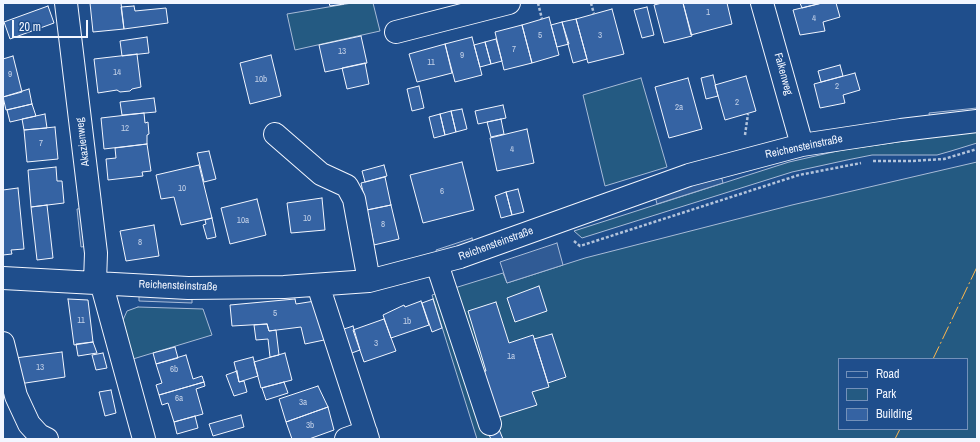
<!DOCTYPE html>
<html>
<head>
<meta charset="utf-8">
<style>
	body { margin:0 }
	#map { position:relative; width:980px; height:442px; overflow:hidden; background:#1f4e8c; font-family:"Archivo Narrow",sans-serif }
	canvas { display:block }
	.frame { position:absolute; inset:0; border:4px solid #f2f6ff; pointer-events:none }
	.legend { position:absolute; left:838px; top:358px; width:130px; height:72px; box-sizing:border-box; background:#1f4e8c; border:1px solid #7391ba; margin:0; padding:5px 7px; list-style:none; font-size:12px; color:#f2f6ff }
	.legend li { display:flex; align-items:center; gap:8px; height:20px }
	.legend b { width:20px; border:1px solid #7391ba }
	.scale { position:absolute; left:12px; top:20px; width:76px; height:18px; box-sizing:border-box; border:2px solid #f2f6ff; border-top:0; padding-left:5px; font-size:12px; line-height:14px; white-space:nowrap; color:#f2f6ff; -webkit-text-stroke:3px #1f4e8c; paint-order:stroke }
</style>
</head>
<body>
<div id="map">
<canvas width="980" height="442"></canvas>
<div class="frame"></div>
<ul class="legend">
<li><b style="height:5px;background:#1f4e8c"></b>Road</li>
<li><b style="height:11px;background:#245a82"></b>Park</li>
<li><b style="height:11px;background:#3563a3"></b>Building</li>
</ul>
<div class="scale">20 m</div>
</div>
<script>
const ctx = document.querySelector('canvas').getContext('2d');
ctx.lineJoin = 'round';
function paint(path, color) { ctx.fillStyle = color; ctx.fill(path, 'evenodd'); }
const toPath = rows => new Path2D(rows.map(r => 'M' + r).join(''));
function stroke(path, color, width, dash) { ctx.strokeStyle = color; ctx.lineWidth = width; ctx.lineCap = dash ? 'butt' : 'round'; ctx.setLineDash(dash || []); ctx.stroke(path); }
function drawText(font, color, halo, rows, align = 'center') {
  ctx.font = font + ' "Archivo Narrow",sans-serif'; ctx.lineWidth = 3; ctx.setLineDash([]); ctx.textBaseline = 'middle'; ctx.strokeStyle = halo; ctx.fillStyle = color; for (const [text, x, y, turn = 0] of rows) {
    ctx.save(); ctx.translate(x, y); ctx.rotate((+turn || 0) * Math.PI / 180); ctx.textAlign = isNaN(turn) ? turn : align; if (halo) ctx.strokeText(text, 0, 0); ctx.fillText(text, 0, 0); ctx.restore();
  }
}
const green = toPath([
	[352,3,373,3,380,31,295,50,287,14,352,3],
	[641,78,667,167,605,186,583,95,641,78],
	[977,131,977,143,951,151,937,155,872,155,847,160,792,172,582,238,574,231,789,162,842,150,977,131],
	[977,162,977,439,477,439,432,295,503,273,507,283,585,258,792,205,977,162],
	[839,359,967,359,967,429,839,429,839,359],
	[138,307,203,309,212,335,133,359,123,320,127,311,138,307]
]);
paint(green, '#245a82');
stroke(green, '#a8bbd7', 1);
const parking = toPath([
	[977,108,977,114,930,120,929,113,977,108],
	[721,175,723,183,657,204,655,196,721,175],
	[85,208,88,246,81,247,77,209,85,208],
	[472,238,474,246,438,257,436,250,472,238],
	[557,243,563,265,507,283,500,262,557,243],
	[139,294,192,296,192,303,139,301,139,294]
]);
paint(parking, '#305b95');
stroke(parking, '#a8bbd7', 1);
const building = toPath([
	[90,3,121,3,124,29,93,32,90,3],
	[329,3,343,3,344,4,330,6,329,3],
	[662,3,683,3,692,36,664,43,654,5,662,3],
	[683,3,727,3,732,24,691,35,683,3],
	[800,3,822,3,802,8,800,3],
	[822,3,836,3,840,17,823,22,825,31,800,35,793,10,822,3],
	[48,6,54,23,10,39,4,22,48,6],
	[134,6,135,11,166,8,168,23,124,29,121,7,134,6],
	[647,7,654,35,642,38,634,10,647,7],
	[612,9,624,54,588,63,576,19,612,9],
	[549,17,559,55,532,63,522,25,549,17],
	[576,19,587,59,573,63,562,22,576,19],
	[562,22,569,44,557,47,551,25,562,22],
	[522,25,532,63,504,70,495,32,522,25],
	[361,36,367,63,325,72,319,45,361,36],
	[147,37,149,53,122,56,120,41,147,37],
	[472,37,482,75,455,82,445,44,472,37],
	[496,39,502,61,491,64,485,42,496,39],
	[485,42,491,64,480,67,474,45,485,42],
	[445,44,452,73,417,82,409,54,445,44],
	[137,54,141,87,132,89,130,91,120,92,117,90,98,93,94,59,137,54],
	[271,55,281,96,250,104,240,63,271,55],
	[13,56,22,92,3,97,3,59,13,56],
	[365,63,369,84,347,89,342,68,365,63],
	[840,65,843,76,821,82,818,71,840,65],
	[855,73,860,90,843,95,845,103,820,108,814,84,855,73],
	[713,75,718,96,706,99,701,78,713,75],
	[746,76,756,111,725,120,715,85,746,76],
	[688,78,702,129,669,138,655,87,688,78],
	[419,86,424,108,412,111,407,89,419,86],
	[29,89,32,104,6,110,3,97,29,89],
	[154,98,156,112,122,115,120,102,154,98],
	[32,104,36,116,10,122,7,110,32,104],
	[503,105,506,118,478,124,475,111,503,105],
	[462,109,467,129,456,132,451,111,462,109],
	[451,111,456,132,445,135,440,114,451,111],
	[144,113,145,123,148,122,149,134,147,135,147,144,104,149,101,118,144,113],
	[45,114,47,128,24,130,22,119,45,114],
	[440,114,445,135,434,138,429,117,440,114],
	[501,119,504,134,491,137,487,122,501,119],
	[55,127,58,159,27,162,24,130,55,127],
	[527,129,534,163,497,171,490,138,527,129],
	[147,144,151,171,142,172,143,176,108,180,106,159,116,158,115,148,147,144],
	[209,151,216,179,204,182,197,153,209,151],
	[462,162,474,210,423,223,410,175,462,162],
	[199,165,212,218,181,225,174,197,161,199,156,175,199,165],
	[384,165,387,176,365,182,362,171,384,165],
	[56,167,57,181,62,181,64,203,31,207,28,170,56,167],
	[385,177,391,205,367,210,361,183,385,177],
	[18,188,24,249,11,250,12,254,3,255,3,190,18,188],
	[518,189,524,212,512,215,506,192,518,189],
	[506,192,512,215,501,218,495,196,506,192],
	[322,198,325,230,291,233,287,203,322,198],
	[257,199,266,235,230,244,221,208,257,199],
	[47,205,53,258,37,260,31,207,47,205],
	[391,205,399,239,374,245,367,210,391,205],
	[212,218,216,237,207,239,203,225,206,224,205,220,212,218],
	[154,225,159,256,126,261,120,231,154,225],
	[539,286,547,311,515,322,507,298,539,286],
	[68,299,88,300,93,342,74,345,68,299],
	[295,299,296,304,315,301,324,340,305,344,301,327,269,331,267,324,232,326,230,305,295,299],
	[433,299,442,328,432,332,422,303,433,299],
	[421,301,429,325,391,338,383,315,404,305,405,307,421,301],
	[496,302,509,343,533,335,549,387,532,392,537,405,493,419,479,373,486,371,468,311,496,302],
	[384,319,396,351,364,362,353,330,384,319],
	[267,324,269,331,276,330,279,355,270,357,268,339,256,340,254,325,267,324],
	[353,326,360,350,349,354,341,330,353,326],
	[552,334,566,377,548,383,534,339,552,334],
	[93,342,97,353,78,356,76,344,93,342],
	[175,347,178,358,156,364,153,353,175,347],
	[62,352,65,377,19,384,15,358,62,352],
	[103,353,107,368,96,370,92,355,103,353],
	[285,353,292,380,261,388,254,362,285,353],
	[186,355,193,379,202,376,204,382,159,395,156,385,162,383,156,364,186,355],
	[253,357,258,376,239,382,234,362,253,357],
	[237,371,239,382,244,381,247,392,234,396,226,375,237,371],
	[204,382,205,386,196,389,203,414,174,422,168,403,162,405,159,395,204,382],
	[284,382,288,393,266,400,262,388,284,382],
	[318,386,328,407,286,422,279,399,318,386],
	[111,390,116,413,105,416,99,392,111,390],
	[328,407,334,430,309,439,292,439,286,422,328,407],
	[241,415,244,427,213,436,209,424,241,415],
	[195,416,198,428,177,434,174,422,195,416],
	[498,427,503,439,491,439,487,431,498,427]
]);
paint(building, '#3563a3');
stroke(building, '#f2f6ff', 1);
const minor = toPath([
	[66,3,96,253,95,282],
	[762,3,802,145],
	[396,32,509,3],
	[275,134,321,174,347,186,354,199,369,281],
	[437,264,490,424],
	[3,278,188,288,284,287,369,281,460,257,689,175,802,145,901,130,977,121],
	[101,282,144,439],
	[318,285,368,439],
	[3,343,16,396,29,424,39,435,47,439],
	[346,439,366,432]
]);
stroke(minor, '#f2f6ff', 24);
stroke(toPath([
	[538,3,542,19],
	[591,3,594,14],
	[745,135,748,114],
	[873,161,911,161,944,159,977,149],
	[574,241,580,246,799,175,861,163]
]), '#b3c4dc', 2.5, [3, 2]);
stroke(minor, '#1f4e8c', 22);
stroke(toPath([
	[933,359,977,267],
	[895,439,900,429]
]), '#ffb74d', 1, [14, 3, 2, 3]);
drawText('9px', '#c3d1e8', null, [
	["1",708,13],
	["4",814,19],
	["5",540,36],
	["3",600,36],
	["7",514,50],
	["13",342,52],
	["9",462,56],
	["11",431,63],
	["14",117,73],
	["9",10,75],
	["10b",261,80],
	["2",837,87],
	["2",737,103],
	["2a",679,108],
	["12",125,129],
	["7",41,144],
	["4",512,150],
	["10",182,189],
	["6",442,192],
	["10",307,219],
	["10a",243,221],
	["8",383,225],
	["8",140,243],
	["5",275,314],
	["11",81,321],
	["1b",407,322],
	["3",376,344],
	["1a",511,357],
	["13",40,368],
	["6b",174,370],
	["6a",179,399],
	["3a",303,403],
	["3b",310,426]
]);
drawText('11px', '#f2f6ff', '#1f4e8c', [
	["Falkenweg",783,74,75],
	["Akazienweg",83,142,-97],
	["Reichensteinstraße",804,147,-12],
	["Reichensteinstraße",496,244,-20],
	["Reichensteinstraße",178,286,2]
]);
</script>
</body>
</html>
